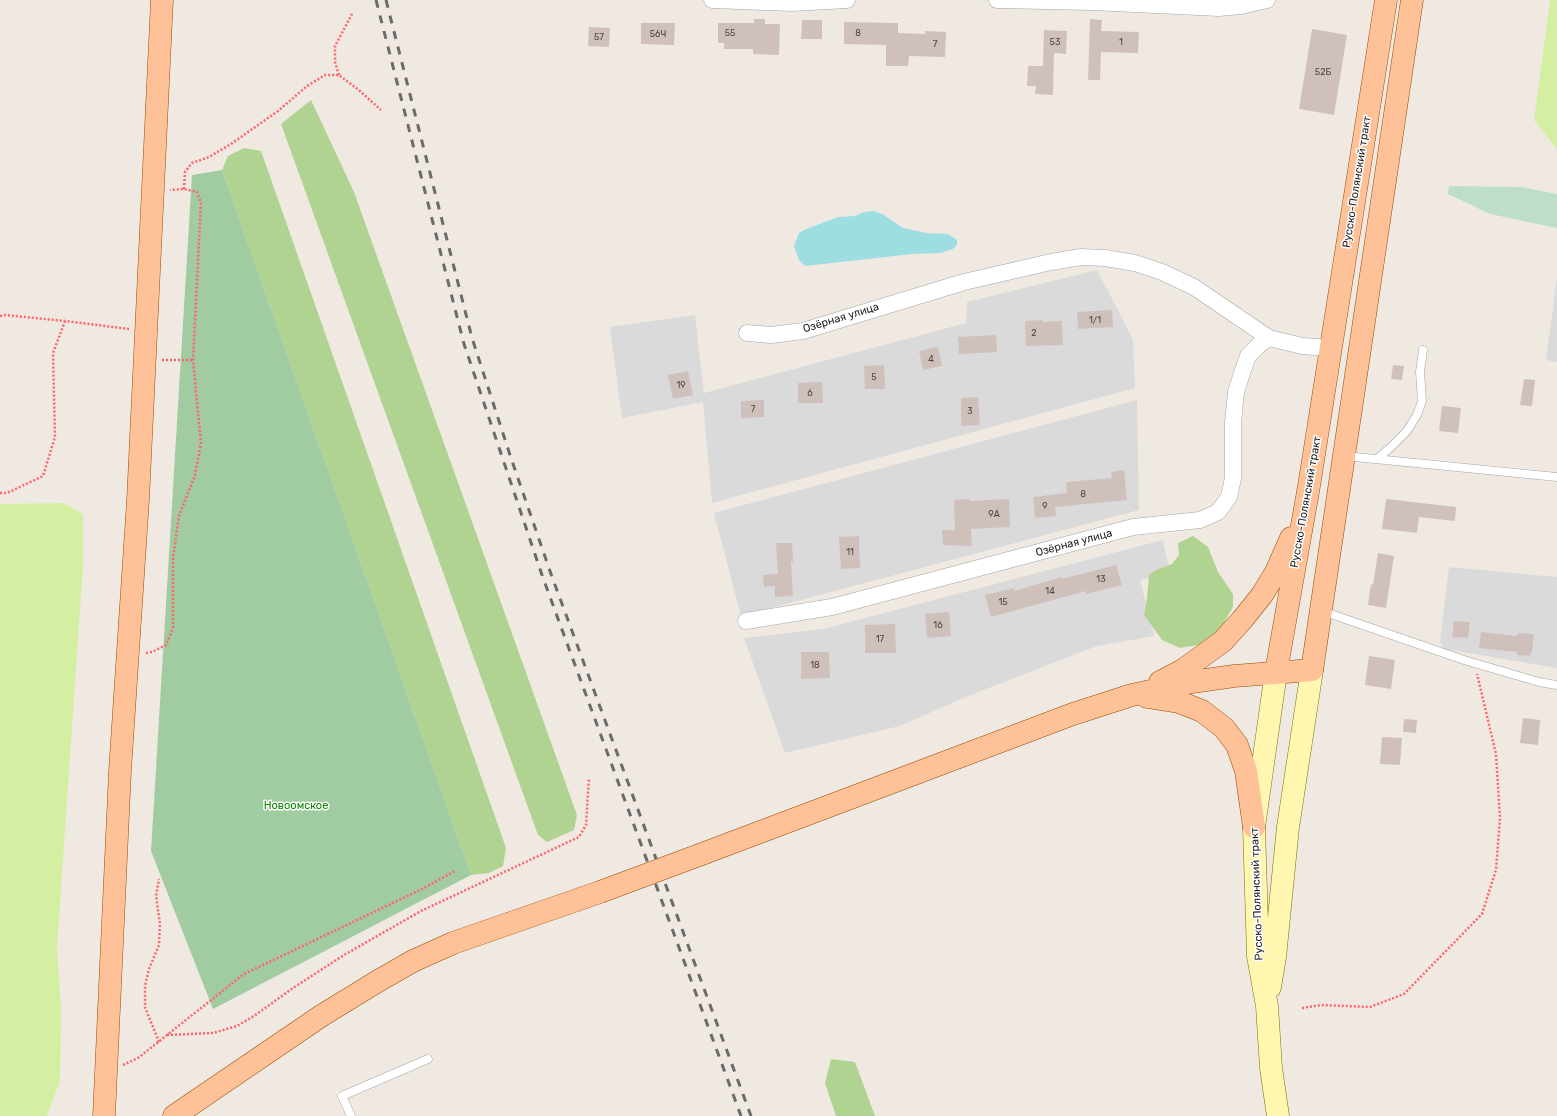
<!DOCTYPE html>
<html>
<head>
<meta charset="utf-8">
<style>
	body { margin:0 }
	canvas { display:block; background:#f0e9e2 }
</style>
</head>
<body>
<canvas width="1557" height="1116"></canvas>
<script>
const ctx = document.querySelector('canvas').getContext('2d');
ctx.lineJoin = 'round';
function paint(path, color) { ctx.fillStyle = color; ctx.fill(path, 'evenodd'); }
const toPath = rows => new Path2D(rows.map(r => 'M' + r).join(''));
function stroke(path, color, width, dash) { ctx.strokeStyle = color; ctx.lineWidth = width; ctx.lineCap = dash ? 'butt' : 'round'; ctx.setLineDash(dash || []); ctx.stroke(path); }
function drawText(font, color, halo, rows, align = 'center') {
  ctx.font = font + ' Rubik,sans-serif'; ctx.lineWidth = 3; ctx.setLineDash([]); ctx.textBaseline = 'middle'; ctx.strokeStyle = halo; ctx.fillStyle = color; for (const [text, x, y, turn = 0] of rows) {
    ctx.save(); ctx.translate(x, y); ctx.rotate((+turn || 0) * Math.PI / 180); ctx.textAlign = isNaN(turn) ? turn : align; if (halo) ctx.strokeText(text, 0, 0); ctx.fillText(text, 0, 0); ctx.restore();
  }
}
paint(toPath([
	[1097,270,1133,339,1135,388,712,503,703,402,622,418,610,327,695,315,704,393,966,323,967,302],
	[1557,278,1557,362,1546,360],
	[1137,400,1139,510,741,616,714,513],
	[1163,540,1170,573,1140,580,1154,636,1097,646,968,696,900,726,785,753,744,638,823,629],
	[1449,567,1557,577,1557,668,1444,649,1440,642]
]), '#dbdada');
paint(toPath([
	[1550,0,1557,0,1557,150,1534,120],
	[64,503,83,514,83,566,57,948,61,1008,60,1081,47,1116,0,1116,0,504]
]), '#d5efa2');
paint(toPath([
	[311,100,354,192,577,815,574,830,547,842,538,835,281,124],
	[244,148,261,151,506,848,503,866,489,873,471,875,222,170,228,156],
	[1193,536,1208,547,1218,572,1233,594,1233,607,1221,628,1204,644,1180,648,1162,640,1144,615,1147,598,1149,575,1156,570,1172,564,1179,555,1178,543],
	[831,1059,855,1062,875,1116,836,1116,825,1083]
]), '#b0d392');
paint(toPath([
	[1449,186,1521,187,1557,194,1557,228,1490,214,1448,194]
]), '#bddfca');
paint(toPath([
	[222,170,471,875,213,1009,151,851,192,175]
]), '#a1cba1');
paint(toPath([
	[874,211,884,215,903,228,926,233,948,234,957,240,957,245,953,249,940,253,912,254,805,266,799,260,794,246,799,233,804,230,838,217,855,216,864,212]
]), '#9ddee2');
paint(toPath([
	[754,19,765,19,765,24,780,24,779,55,753,54,753,49,724,49,724,43,718,43,718,23,754,23],
	[1090,19,1102,20,1101,31,1139,32,1138,53,1101,52,1100,80,1088,80],
	[802,20,822,20,822,39,801,39],
	[844,22,898,23,898,33,925,34,925,31,946,32,945,57,909,56,908,66,886,66,886,45,844,44],
	[641,23,675,23,674,45,641,44],
	[589,27,610,28,609,47,588,46],
	[1312,29,1347,35,1334,115,1299,109],
	[1044,30,1067,31,1066,54,1054,53,1053,95,1035,94,1036,86,1027,86,1028,66,1043,66],
	[1112,310,1113,327,1078,329,1077,312],
	[1043,320,1043,322,1062,321,1063,345,1026,346,1025,321],
	[996,335,997,352,959,354,958,337],
	[938,347,942,366,923,370,919,351],
	[884,365,885,389,865,389,864,366],
	[1393,365,1404,366,1402,380,1391,379],
	[688,371,693,395,673,399,668,375],
	[1524,379,1535,380,1532,406,1520,405],
	[822,382,823,403,798,403,798,383],
	[978,397,980,425,961,426,961,398],
	[764,400,764,417,741,418,741,401],
	[1442,406,1461,408,1458,433,1439,431],
	[1124,470,1127,500,1055,507,1056,516,1035,518,1033,497,1067,493,1066,482,1112,478,1111,472],
	[969,499,970,501,1009,499,1010,527,971,529,972,546,943,545,942,530,955,530,954,500],
	[1386,499,1456,507,1455,521,1419,517,1417,533,1382,529],
	[859,536,860,568,841,569,839,537],
	[776,543,792,543,793,562,791,562,793,596,775,597,775,586,764,587,763,575,778,574],
	[1378,553,1394,556,1386,608,1368,605,1371,584,1373,585],
	[1116,565,1122,585,1086,594,1086,591,991,617,985,595,1014,588,1015,591,1061,577,1062,579],
	[949,612,951,636,927,638,925,614],
	[1454,621,1470,622,1468,638,1452,637],
	[895,624,896,653,865,653,865,625],
	[1481,632,1517,636,1518,633,1534,634,1532,652,1531,652,1530,656,1517,655,1517,652,1479,648],
	[801,652,829,652,830,678,801,679],
	[1369,656,1395,660,1391,689,1365,685],
	[1523,718,1540,720,1538,745,1520,743],
	[1404,719,1417,720,1416,733,1403,732],
	[1382,737,1402,738,1400,765,1380,764]
]), '#d0c0bb');
const service = toPath([
	[1345,456,1557,477],
	[1377,459,1391,447,1407,431,1417,415,1422,401,1420,372,1423,350],
	[1322,611,1464,660,1539,682,1557,685],
	[351,1116,342,1096,428,1059]
]);
const minor = toPath([
	[712,0,792,3,847,0],
	[997,0,1092,2,1219,8,1241,6,1267,0],
	[747,333,771,335,803,331,964,282,1051,262,1081,257,1105,258,1135,263,1162,272,1194,287,1269,338,1302,346,1331,348],
	[746,621,832,607,1133,527,1200,520,1218,512,1229,497,1233,478,1233,423,1236,392,1243,370,1248,356,1259,345,1269,338]
]);
const secondary = toPath([
	[1276,672,1254,827,1258,956,1267,1006,1271,1068,1278,1116],
	[1270,987,1275,957,1288,827,1312,670]
]);
const primary = toPath([
	[1276,672,1309,486,1386,0],
	[1160,682,1183,670,1223,641,1242,620,1262,595,1276,572,1291,538],
	[1147,697,1179,702,1202,711,1224,728,1237,745,1246,771,1254,827],
	[702,854,1073,714,1132,695,1192,682,1234,676,1312,670,1412,0],
	[104,1116,120,771,138,500,162,0],
	[174,1116,321,1016,378,981,413,961,453,943,600,892]
]);
stroke(service, '#a4a4a4', 9);
stroke(minor, '#a4a4a4', 17);
stroke(secondary, '#787100', 23);
stroke(primary, '#964b00', 23);
stroke(toPath([
	[339,75,335,62,335,46,352,14],
	[184,189,185,172,192,163,209,157,231,144,278,111,307,86,325,75,339,75,360,91,381,110],
	[0,316,5,315,65,321,129,329],
	[162,360,193,360],
	[0,493,7,493,43,476,55,437,53,353,65,321],
	[146,653,152,652,166,645,173,628,173,558,179,516,195,475,201,443,193,360,201,203,197,192,184,189,170,190],
	[1302,1008,1321,1005,1370,1007,1404,994,1482,914,1496,870,1500,818,1496,754,1477,674],
	[167,1035,213,1033,237,1026,254,1016,293,988,344,955,421,911,579,837,586,825,589,778],
	[159,1042,145,1007,145,986,149,969,159,945,160,924,156,896,159,879],
	[123,1065,138,1058,244,974,420,890,455,871]
]), '#ff636e', 2.5, [2, 2]);
stroke(service, '#fff', 8);
stroke(minor, '#fff', 16);
stroke(secondary, '#fff6b0', 22);
stroke(primary, '#ffc197', 22);
stroke(toPath([
	[376,0,464,344,543,578,741,1116],
	[386,0,472,338,511,458,551,574,751,1116]
]), '#6b6b6b', 3, [8, 8]);
const primaryBridge = toPath([
	[600,892,702,854]
]);
stroke(primaryBridge, '#964b00', 23, []);
stroke(primaryBridge, '#ffc197', 22);
drawText('9px', '#4a4644', null, [
	["55",730,33],
	["8",858,33],
	["56Ч",658,34],
	["57",599,37],
	["53",1055,42],
	["1",1121,42],
	["7",935,44],
	["52Б",1323,72],
	["1/1",1095,320],
	["2",1034,333],
	["4",931,359],
	["5",874,377],
	["19",681,385],
	["6",810,393],
	["7",753,409],
	["3",970,411],
	["8",1083,494],
	["9",1045,506],
	["9А",994,514],
	["11",850,552],
	["13",1101,579],
	["14",1050,591],
	["15",1003,602],
	["16",938,625],
	["17",880,639],
	["18",815,665]
]);
drawText('11px', '#1d1d1d', '#fff', [
	["Русско-Полянский тракт",1357,182,-81],
	["Озёрная улица",841,318,-17],
	["Русско-Полянский тракт",1306,502,-80],
	["Озёрная улица",1074,543,-15],
	["Русско-Полянский тракт",1257,894,-92]
]);
drawText('11px', '#0c8600', '#fff', [
	["Новоомское",296,806]
]);
</script>
</body>
</html>
